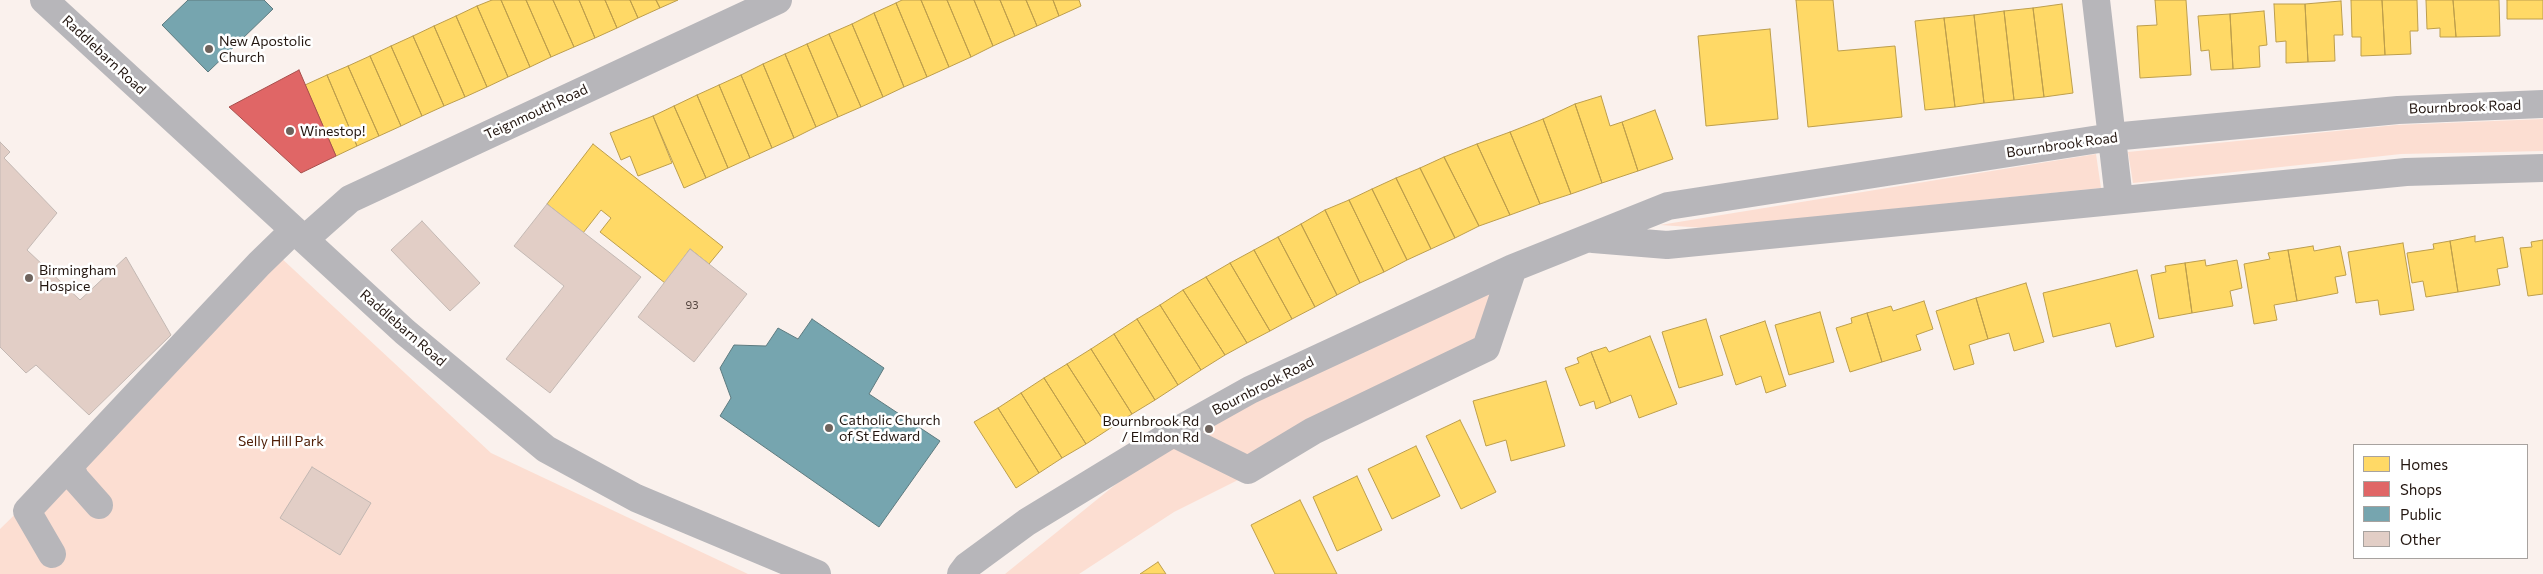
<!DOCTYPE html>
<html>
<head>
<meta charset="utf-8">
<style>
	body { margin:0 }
	#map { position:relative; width:2543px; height:574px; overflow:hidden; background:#faf1ed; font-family:Commissioner,sans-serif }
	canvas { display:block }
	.legend { position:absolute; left:2353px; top:444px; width:175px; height:115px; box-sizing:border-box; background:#fff; border:1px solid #a7a29f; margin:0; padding:6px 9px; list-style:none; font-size:15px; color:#231610 }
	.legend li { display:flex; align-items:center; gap:10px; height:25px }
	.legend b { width:25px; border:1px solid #a7a29f }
</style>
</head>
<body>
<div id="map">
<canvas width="2543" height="574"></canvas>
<ul class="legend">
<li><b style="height:14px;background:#ffd966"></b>Homes</li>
<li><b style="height:14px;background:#e06666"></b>Shops</li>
<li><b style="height:14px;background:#76a5af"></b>Public</li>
<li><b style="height:14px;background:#e2cec6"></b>Other</li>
</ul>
</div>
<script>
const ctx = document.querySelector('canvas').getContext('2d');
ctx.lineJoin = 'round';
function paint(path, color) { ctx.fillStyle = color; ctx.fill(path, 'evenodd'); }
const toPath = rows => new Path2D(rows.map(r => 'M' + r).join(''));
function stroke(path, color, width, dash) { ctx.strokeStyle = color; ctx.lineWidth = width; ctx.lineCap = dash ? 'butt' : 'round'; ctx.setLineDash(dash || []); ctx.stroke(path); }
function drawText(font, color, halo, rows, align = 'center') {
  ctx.font = font + ' Commissioner,sans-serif'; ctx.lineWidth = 5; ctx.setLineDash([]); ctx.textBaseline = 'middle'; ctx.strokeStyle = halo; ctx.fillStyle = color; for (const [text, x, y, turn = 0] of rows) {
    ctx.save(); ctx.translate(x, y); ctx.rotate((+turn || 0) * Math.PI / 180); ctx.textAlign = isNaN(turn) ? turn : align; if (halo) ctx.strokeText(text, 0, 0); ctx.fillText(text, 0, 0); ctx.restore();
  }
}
paint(toPath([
	[2543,119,2543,151,2401,154,2133,183,2128,152,2396,125],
	[2096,154,2101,188,1705,228,1660,225],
	[279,256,491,453,748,574,0,574,0,529],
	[1508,273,1483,345,1247,466,1179,432],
	[1173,438,1248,475,1174,512,1079,574,1005,574]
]), '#fcded2');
const homes = toPath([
	[492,0,501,0,530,67,508,77,477,6,492,0],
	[501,0,526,0,551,57,530,67,501,0],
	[526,0,553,0,574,47,551,57,526,0],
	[553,0,579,0,595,38,574,47,553,0],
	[579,0,605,0,617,28,595,38,579,0],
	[605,0,630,0,638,18,617,28,605,0],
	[630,0,656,0,660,8,638,18,630,0],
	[656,0,678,0,660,8,656,0],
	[902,0,921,0,949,67,927,77,896,3,902,0],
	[921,0,947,0,971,57,949,67,921,0],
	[947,0,974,0,993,46,971,57,947,0],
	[974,0,1000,0,1015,36,993,46,974,0],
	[1000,0,1026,0,1037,26,1015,36,1000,0],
	[1026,0,1053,0,1059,16,1037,26,1026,0],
	[1053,0,1079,0,1081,6,1059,16,1053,0],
	[1796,0,1833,0,1838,51,1895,46,1902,117,1808,127,1796,0],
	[2155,0,2186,0,2191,75,2140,78,2137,26,2157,25,2155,0],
	[2351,0,2382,0,2385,55,2361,56,2361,37,2352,37,2351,0],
	[2382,0,2417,0,2418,31,2410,31,2411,54,2385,55,2382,0],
	[2426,0,2453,0,2456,37,2440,37,2440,28,2427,29,2426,0],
	[2453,0,2499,0,2500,36,2456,37,2453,0],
	[2507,0,2543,0,2543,19,2507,19,2507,0],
	[2341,1,2343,35,2334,35,2335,61,2308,62,2305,4,2341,1],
	[896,3,927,77,904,87,874,13,896,3],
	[2062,4,2073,93,2044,97,2033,8,2062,4],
	[2274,4,2305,4,2308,62,2286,63,2286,41,2276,42,2274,4],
	[477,6,508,77,487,87,456,16,477,6],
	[2033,8,2044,97,2014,100,2004,11,2033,8],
	[2004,11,2014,100,1984,103,1974,15,2004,11],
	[2264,11,2267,45,2259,46,2260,67,2233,69,2230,14,2264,11],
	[874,13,904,87,883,97,852,24,874,13],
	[2230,14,2233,69,2211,70,2209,50,2201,51,2198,16,2230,14],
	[1974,15,1984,103,1955,107,1944,18,1974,15],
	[456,16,487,87,465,97,434,26,456,16],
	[1944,18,1955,107,1925,110,1915,21,1944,18],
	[852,24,883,97,861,107,829,34,852,24],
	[434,26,465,97,444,106,413,36,434,26],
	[1770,29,1778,119,1706,126,1698,36,1770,29],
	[829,34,861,107,838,117,807,44,829,34],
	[413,36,444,106,422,116,391,46,413,36],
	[807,44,838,117,816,127,785,54,807,44],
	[391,46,422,116,401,126,370,56,391,46],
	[785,54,816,127,794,138,763,64,785,54],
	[370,56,401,126,379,136,348,66,370,56],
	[763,64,794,138,772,148,741,75,763,64],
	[348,66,379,136,357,146,327,75,348,66],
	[327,75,357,146,336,156,305,85,327,75],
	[741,75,772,148,750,158,719,85,741,75],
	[719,85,750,158,728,168,697,95,719,85],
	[697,95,728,168,706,178,674,106,697,95],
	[1601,96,1610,126,1622,122,1638,171,1602,183,1575,104,1601,96],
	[1575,104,1602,183,1571,194,1543,119,1575,104],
	[674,106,706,178,684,188,653,116,674,106],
	[1655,110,1673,159,1638,171,1622,122,1655,110],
	[653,116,672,163,638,176,630,156,621,160,610,133,653,116],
	[1543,119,1571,194,1540,204,1510,132,1543,119],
	[1510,132,1540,204,1510,215,1477,144,1510,132],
	[593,144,723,247,709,264,690,249,665,283,600,232,611,218,601,210,583,233,547,204,593,144],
	[1477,144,1510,215,1479,226,1444,157,1477,144],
	[1444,157,1479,226,1455,238,1420,168,1444,157],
	[1420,168,1455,238,1431,249,1396,178,1420,168],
	[1396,178,1431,249,1407,260,1372,189,1396,178],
	[1372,189,1407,260,1384,272,1349,200,1372,189],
	[1349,200,1384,272,1360,283,1325,210,1349,200],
	[1325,210,1360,283,1337,295,1301,224,1325,210],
	[1301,224,1337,295,1315,307,1278,237,1301,224],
	[2475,236,2475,242,2503,237,2508,267,2497,269,2500,285,2458,292,2450,241,2475,236],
	[1278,237,1315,307,1292,319,1254,250,1278,237],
	[2543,240,2543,294,2528,296,2520,248,2532,247,2531,242,2543,240],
	[2450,241,2458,292,2426,297,2423,281,2412,283,2407,253,2434,249,2433,244,2450,241],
	[2403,243,2414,310,2380,315,2378,300,2356,303,2348,252,2403,243],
	[2313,246,2314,251,2340,246,2346,275,2335,277,2338,293,2297,301,2288,250,2313,246],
	[1254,250,1292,319,1270,331,1230,263,1254,250],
	[2288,250,2297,301,2274,305,2277,320,2254,324,2244,264,2270,259,2268,253,2288,250],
	[2205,260,2206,266,2237,260,2242,288,2230,291,2233,306,2192,313,2185,263,2205,260],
	[1230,263,1270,331,1247,343,1206,277,1230,263],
	[2185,263,2192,313,2159,319,2151,275,2166,272,2165,266,2185,263],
	[2137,270,2154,337,2116,347,2110,323,2053,337,2043,293,2137,270],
	[1206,277,1247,343,1225,355,1183,290,1206,277],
	[2026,283,2044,342,2014,351,2009,333,1988,339,1976,298,2026,283],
	[1183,290,1225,355,1201,370,1160,305,1183,290],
	[1976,298,1988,339,1969,345,1974,364,1954,370,1936,311,1976,298],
	[1924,301,1933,329,1916,335,1921,350,1882,362,1867,313,1891,306,1893,311,1924,301],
	[1160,305,1201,370,1178,385,1137,319,1160,305],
	[1820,312,1834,362,1789,375,1775,325,1820,312],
	[1867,313,1882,362,1850,372,1836,328,1852,323,1851,318,1867,313],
	[1137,319,1178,385,1155,400,1114,334,1137,319],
	[1706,319,1723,375,1679,388,1662,332,1706,319],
	[1765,321,1786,386,1766,393,1761,376,1736,385,1720,336,1765,321],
	[1114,334,1155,400,1132,414,1091,349,1114,334],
	[1650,336,1677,404,1639,418,1631,395,1611,403,1591,352,1606,347,1609,352,1650,336],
	[1091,349,1132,414,1109,429,1067,364,1091,349],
	[1591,352,1611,403,1596,409,1594,401,1580,406,1565,368,1579,363,1577,358,1591,352],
	[1067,364,1109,429,1086,444,1044,378,1067,364],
	[1044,378,1086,444,1062,458,1021,393,1044,378],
	[1546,381,1565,446,1511,461,1506,440,1486,446,1473,401,1546,381],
	[1021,393,1062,458,1039,473,998,408,1021,393],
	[998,408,1039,473,1016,488,974,422,998,408],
	[1460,420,1496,492,1461,509,1426,436,1460,420],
	[1416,446,1440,496,1392,519,1368,469,1416,446],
	[1357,476,1382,530,1337,551,1313,497,1357,476],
	[1300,500,1337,574,1275,574,1251,525,1300,500],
	[1158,562,1166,574,1140,574,1158,562]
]);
paint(homes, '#ffd966');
stroke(homes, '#bd9e4c', 1);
const shops = toPath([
	[299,70,336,156,301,173,229,107,299,70]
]);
paint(shops, '#e06666');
stroke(shops, '#a74e4c', 1);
const public = toPath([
	[188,0,264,0,273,9,208,72,162,25,188,0],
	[812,319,884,368,869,394,940,441,879,527,720,416,731,398,720,368,734,345,766,346,778,328,798,339,812,319]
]);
paint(public, '#76a5af');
stroke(public, '#5d7a7f', 1);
const building = toPath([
	[0,142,10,152,4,158,57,213,27,250,80,300,126,257,171,335,89,415,36,365,26,373,0,347,0,142],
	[547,204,641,277,550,393,506,359,564,286,514,246,547,204],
	[422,221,480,283,450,311,391,250,422,221],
	[690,249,747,294,694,362,638,317,690,249],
	[312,467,371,503,340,555,280,518,312,467]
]);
paint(building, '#e2cec6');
stroke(building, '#c3b8b3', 1);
stroke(toPath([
	[44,0,405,332,546,449,636,498,817,574],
	[2096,0,2119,199],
	[305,239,350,199,778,0],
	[1593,239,1667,245,2406,172,2543,168],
	[1173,433,1248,470,1313,431,1486,348,1513,268],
	[70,466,75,478,99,505],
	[52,554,27,511,259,264,294,230],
	[961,574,967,566,1027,522,1173,433,1250,390,1513,268,1668,206,2112,137,2398,110,2543,104]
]), '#b7b6ba', 28);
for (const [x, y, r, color] of [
	[209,49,5,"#6e635d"],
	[290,131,5,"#6e635d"],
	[29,278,5,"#6e635d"],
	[829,428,5,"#6e635d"],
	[1209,429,5,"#6e635d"]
]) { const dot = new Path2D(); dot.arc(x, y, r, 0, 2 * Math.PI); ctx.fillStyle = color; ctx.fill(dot); stroke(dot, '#fff', 2); }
drawText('11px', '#53443e', null, [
	["93",692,305]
]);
drawText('14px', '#231610', '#fff', [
	["New Apostolic",219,41],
	["Church",219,57],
	["Winestop!",300,131],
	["Birmingham",39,270],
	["Hospice",39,286],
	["Catholic Church",839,420],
	["of St Edward",839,436],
	["Bournbrook Rd",1199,421,"right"],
	["/ Elmdon Rd",1199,437,"right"]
], 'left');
drawText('14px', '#231610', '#fff', [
	["Raddlebarn Road",104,55,43],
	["Bournbrook Road",2465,107,-2],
	["Teignmouth Road",536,112,-25],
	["Bournbrook Road",2062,145,-8],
	["Raddlebarn Road",403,328,41],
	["Bournbrook Road",1263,386,-27]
]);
drawText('14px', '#512008', '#fff', [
	["Selly Hill Park",281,441]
]);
</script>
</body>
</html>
